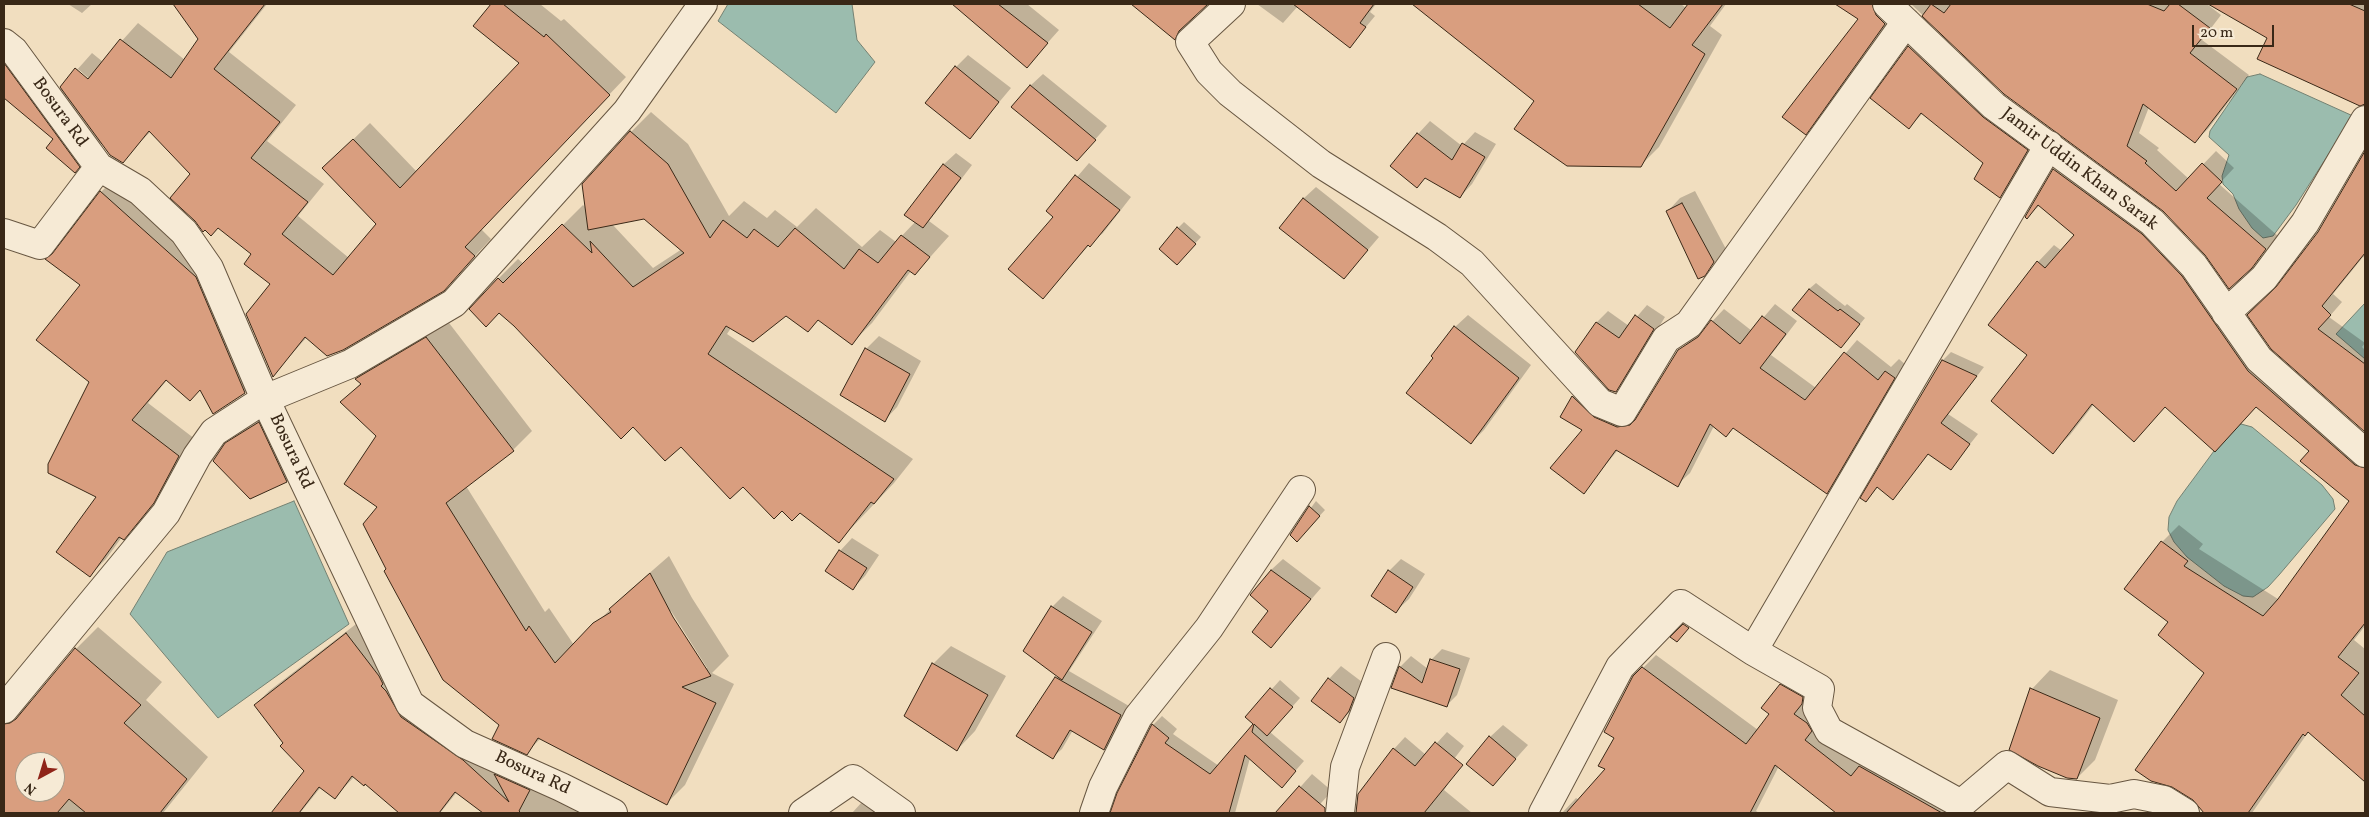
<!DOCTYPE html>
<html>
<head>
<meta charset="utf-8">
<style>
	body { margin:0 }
	#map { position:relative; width:2369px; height:817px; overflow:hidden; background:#f1debf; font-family:Vollkorn,serif }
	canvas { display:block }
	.frame { position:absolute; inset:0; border:5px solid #392817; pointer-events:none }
	.north { position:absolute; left:15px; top:752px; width:50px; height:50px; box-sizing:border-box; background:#f6ead5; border:1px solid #aa9c89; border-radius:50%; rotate:219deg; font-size:14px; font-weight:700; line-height:20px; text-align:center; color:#392817 }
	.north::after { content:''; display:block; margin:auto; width:18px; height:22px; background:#8f2418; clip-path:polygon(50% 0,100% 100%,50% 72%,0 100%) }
	.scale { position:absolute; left:2192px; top:25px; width:82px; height:22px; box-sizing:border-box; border:2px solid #392817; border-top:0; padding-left:6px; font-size:15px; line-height:18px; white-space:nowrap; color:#392817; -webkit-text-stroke:4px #f6ead5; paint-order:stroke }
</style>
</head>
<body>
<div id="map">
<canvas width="2369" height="817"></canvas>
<div class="frame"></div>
<div class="north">N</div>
<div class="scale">20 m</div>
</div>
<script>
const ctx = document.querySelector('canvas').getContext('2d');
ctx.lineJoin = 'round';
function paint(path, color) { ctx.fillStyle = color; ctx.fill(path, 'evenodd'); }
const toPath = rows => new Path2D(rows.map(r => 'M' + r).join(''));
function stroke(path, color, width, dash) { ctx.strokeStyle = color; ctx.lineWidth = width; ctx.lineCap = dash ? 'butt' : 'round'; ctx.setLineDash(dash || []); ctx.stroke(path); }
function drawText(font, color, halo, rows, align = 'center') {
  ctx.font = font + ' Vollkorn,serif'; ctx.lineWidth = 4; ctx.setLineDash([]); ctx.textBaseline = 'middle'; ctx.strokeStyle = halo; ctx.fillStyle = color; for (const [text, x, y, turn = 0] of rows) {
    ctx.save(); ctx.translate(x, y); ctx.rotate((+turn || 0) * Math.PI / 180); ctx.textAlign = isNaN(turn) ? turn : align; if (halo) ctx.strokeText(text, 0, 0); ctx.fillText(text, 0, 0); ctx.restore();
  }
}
const water = toPath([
	[728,4,852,4,857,40,875,62,836,113,718,21,728,4],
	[2260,74,2353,116,2296,205,2273,236,2263,238,2252,228,2239,209,2233,194,2223,184,2222,176,2229,155,2209,137,2210,131,2247,77,2260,74],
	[2365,303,2365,359,2336,334,2365,303],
	[2241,424,2252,427,2322,485,2333,499,2335,509,2279,575,2268,587,2253,597,2243,596,2224,586,2187,557,2174,542,2168,530,2169,517,2177,501,2231,428,2241,424],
	[294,501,349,624,218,718,130,614,167,552,294,501]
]);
paint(water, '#9bbcae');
stroke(water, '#748172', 1);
paint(toPath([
	[68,4,92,4,82,13],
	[179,4,267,4,229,52,296,105,267,141,324,184,298,216,349,258,378,224,324,168,370,123,417,172,521,63,475,26,493,4,540,4,561,21,564,19,626,77,481,229,491,239,443,290,307,337,273,375,272,284,253,254,192,174,151,131,122,161,102,142,75,171,55,139,4,96,4,29,27,44,60,89,92,53,103,62,138,23,185,60,200,39,177,7],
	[78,69,93,82,92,84,78,73],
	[954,4,1027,4,1059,30,1027,66],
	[1150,4,1206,4,1189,20,1185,29,1175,39,1143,12],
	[1257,4,1376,4,1370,12,1375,16,1350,46,1298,6,1283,23],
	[1453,4,1681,4,1686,8,1690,4,1726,4,1710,26,1722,35,1659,147,1640,166,1535,101,1437,23],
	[1837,4,1892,4,1897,10,1818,120,1806,133,1860,19],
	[1911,4,2207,4,2221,15,2202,40,2249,75,2208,129,2195,141,2149,107,2139,133,2159,148,2157,150,2189,179,2216,151,2234,168,2219,184,2278,236,2251,267,2206,255,2164,210,2005,93],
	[2238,4,2365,4,2365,105,2361,104,2268,37,2231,16],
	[1922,34,2040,137,2012,184,2000,196,1985,163,1923,113,1909,127,1872,98,1909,47],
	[968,55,1011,88,970,137,956,67],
	[1043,74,1107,126,1077,160,1030,86],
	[651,112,688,144,729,216,744,201,767,218,775,210,797,227,816,208,862,247,880,230,896,242,916,221,943,165,956,153,972,165,929,221,949,236,915,274,911,271,872,323,852,343,819,319,808,331,786,314,731,328,727,334,913,459,894,483,839,541,800,511,782,509,681,445,665,459,498,279,518,259,524,264,583,205,587,209,631,132],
	[645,217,682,249,653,268,612,224],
	[1430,121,1462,146,1475,132,1496,144,1472,184,1460,197,1418,134],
	[2071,153,2265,354,2365,442,2365,626,2354,640,2365,649,2365,781,2309,731,2252,813,2206,813,2201,809,2194,799,2206,673,2170,622,2126,588,2162,542,2179,525,2203,544,2199,549,2278,599,2351,501,2311,451,2257,406,2215,451,2166,406,2134,440,2094,404,2070,435,2053,452,2029,355,2038,262,2054,245,2062,251,2076,235,2040,205,2027,217,2054,170],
	[2365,153,2365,258,2363,257,2333,294,2342,302,2329,317,2365,343,2362,347,2365,350,2365,431,2272,348,2279,286,2319,233],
	[1089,163,1131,197,1103,233,1089,245,1055,284,1055,217,1048,211],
	[117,176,212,261,261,376,245,392,213,413,201,389,167,380,148,403,195,439,170,485,140,522,124,538,122,537,106,559,90,575,98,496,82,285,60,247,101,192],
	[1316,187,1379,237,1344,278,1303,199],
	[1695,191,1726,249,1704,275,1668,211,1680,198],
	[1184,222,1201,237,1183,257,1178,228],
	[1816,283,1845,306,1847,304,1865,318,1847,340,1809,289],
	[1775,304,1797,321,1771,355,1816,388,1857,340,1891,367,1899,359,1906,365,1839,480,1827,492,1734,427,1714,426,1690,473,1677,485,1618,450,1583,492,1583,430,1562,417,1573,396,1585,384,1630,415,1641,414,1679,351,1692,338,1706,328,1724,309,1752,331],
	[1647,305,1665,317,1627,380,1615,391,1576,352,1597,322,1608,311,1629,326],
	[1468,315,1531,365,1484,430,1471,443,1435,358,1455,327],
	[446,319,532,431,513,450,466,486,545,612,549,608,574,645,630,590,669,556,692,598,729,656,712,673,734,684,685,785,666,804,541,738,526,753,501,724,388,569,379,506,378,436,342,402,361,383,356,379,375,360],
	[671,611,707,668,704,668,669,612],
	[879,336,921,361,897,407,885,420,842,394,866,349],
	[1951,352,1984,367,1948,414,1978,434,1951,468,1929,453,1893,498,1878,487,1866,501,1943,360],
	[277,404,305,463,286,481,226,444,245,425],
	[1316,501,1325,510,1297,540,1291,535],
	[852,538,879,555,865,576,853,588,840,551],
	[1283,559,1321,588,1271,646,1271,570],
	[1401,559,1425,574,1409,599,1396,611,1389,571],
	[1063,596,1102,621,1069,671,1129,706,1113,740,1104,749,1073,730,1062,749,1053,757,1056,678,1058,676,1052,607],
	[360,621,414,703,619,813,485,813,457,792,440,813,401,813,366,783,354,777,335,797,321,787,300,813,272,813,306,771,255,705,269,691],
	[98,627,162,682,146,700,208,757,163,813,4,813,4,722,24,702,32,702,76,649],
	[25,762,55,762,55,792,25,792],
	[951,646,1006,676,975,731,957,750,933,664],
	[1442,649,1470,658,1457,695,1447,705,1393,687,1400,667,1411,656,1428,669,1431,660],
	[1656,655,1758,730,1771,713,1781,685,1794,672,1815,684,1806,700,1965,813,1837,813,1779,766,1756,811,1759,813,1562,813,1576,798,1579,800,1607,769,1634,677],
	[1341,666,1366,685,1353,709,1340,721,1329,679],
	[2050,670,2118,700,2095,760,2077,778,2011,750,2032,689],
	[1280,680,1300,698,1270,732,1304,761,1290,777,1250,758,1235,813,1117,813,1113,810,1153,725,1162,716,1177,729,1173,734,1219,766,1254,723,1247,717],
	[1503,725,1528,745,1493,784,1490,737],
	[1447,732,1464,746,1440,777,1448,784,1444,790,1472,813,1357,813,1359,794,1394,749,1405,737,1426,755],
	[1312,774,1332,791,1312,813,1277,813],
	[872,791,903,813,852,813]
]), '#0003');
const building = toPath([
	[173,4,265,4,214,69,280,122,251,158,308,202,282,234,333,275,376,224,322,168,353,139,400,188,519,63,473,26,491,4,503,4,544,37,546,34,610,95,465,247,475,256,444,291,343,350,327,356,305,337,273,377,246,314,270,284,244,264,251,254,218,228,211,236,205,230,203,232,195,221,170,198,190,174,149,131,123,163,110,155,60,87,75,68,88,79,120,39,171,78,198,39,173,4],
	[952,4,998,4,1048,43,1027,68,952,4],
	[1131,4,1208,4,1179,31,1175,40,1131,4],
	[1293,4,1374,4,1360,23,1366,27,1350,48,1293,4],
	[1412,4,1638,4,1670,28,1688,4,1723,4,1692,45,1705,54,1641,167,1567,166,1514,129,1534,101,1412,4],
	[1835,4,1872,4,1876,15,1885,24,1806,135,1782,117,1858,19,1835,4],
	[1931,4,1944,13,1951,4,2147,4,2164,11,2170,4,2178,4,2210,28,2190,53,2237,89,2195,143,2143,104,2127,146,2147,161,2145,163,2176,191,2202,163,2222,182,2207,198,2266,249,2252,268,2229,289,2205,255,2163,211,2004,94,1922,16,1931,4],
	[2208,4,2349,4,2365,11,2365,104,2360,106,2257,59,2267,38,2208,4],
	[1908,46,1983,117,2028,150,2000,198,1974,179,1983,163,1921,113,1909,129,1870,98,1908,46],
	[4,63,80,167,75,173,46,148,53,139,4,98,4,63],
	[955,66,999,102,970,139,925,103,955,66],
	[1030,85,1096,140,1077,161,1011,107,1030,85],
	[630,131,668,164,710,238,723,220,747,238,754,229,778,247,795,228,844,269,859,249,878,263,901,235,930,257,915,275,908,270,852,345,818,320,808,332,786,316,753,342,726,326,708,354,894,479,874,504,871,502,839,543,800,513,792,521,782,511,774,519,743,487,730,499,681,447,665,461,633,427,621,439,514,326,499,313,486,327,469,309,498,278,503,283,562,224,592,253,590,241,633,287,684,253,644,219,588,230,582,184,630,131],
	[1417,133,1452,160,1462,143,1485,157,1460,198,1425,178,1417,188,1390,166,1417,133],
	[2365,151,2365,253,2322,306,2331,315,2318,329,2365,364,2365,432,2271,349,2247,315,2276,287,2318,232,2365,151],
	[943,164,961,178,923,228,904,215,943,164],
	[2053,169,2142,234,2182,276,2248,371,2355,465,2365,468,2365,623,2338,657,2359,673,2341,695,2365,716,2365,782,2308,732,2305,736,2303,734,2248,813,2204,813,2193,800,2172,787,2151,781,2135,770,2204,673,2158,635,2168,622,2124,589,2161,541,2188,561,2184,566,2263,616,2278,599,2349,501,2300,461,2309,451,2256,407,2215,452,2165,407,2134,442,2092,404,2053,454,1991,401,2027,355,1988,325,2037,261,2045,268,2074,235,2038,205,2027,219,2025,217,2053,169],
	[1075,175,1120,210,1090,247,1088,245,1043,299,1008,269,1053,217,1046,211,1075,175],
	[100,191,196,277,245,393,213,414,200,390,190,401,166,380,132,420,179,456,154,503,124,540,119,537,90,577,56,552,96,497,48,473,48,464,89,382,36,340,80,285,45,259,52,254,100,191],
	[1303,198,1368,250,1344,279,1279,228,1303,198],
	[1682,203,1714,262,1705,276,1698,279,1666,211,1682,203],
	[1177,227,1196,244,1177,265,1159,249,1177,227],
	[1809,289,1838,311,1840,309,1860,324,1841,348,1792,310,1809,289],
	[1635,315,1654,329,1616,392,1609,390,1575,352,1596,322,1619,338,1635,315],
	[1762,316,1786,334,1760,368,1805,400,1844,352,1878,380,1885,371,1895,378,1827,494,1733,428,1726,437,1710,424,1678,487,1616,450,1584,494,1550,468,1582,430,1560,417,1572,396,1594,417,1617,427,1630,425,1635,420,1678,350,1698,337,1711,320,1740,344,1762,316],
	[1454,326,1519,378,1471,444,1406,393,1433,358,1431,356,1454,326],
	[426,337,514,451,446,503,526,631,529,626,555,663,593,623,611,612,609,609,650,573,673,617,711,676,682,687,716,703,667,805,538,738,527,755,492,739,499,725,443,680,384,571,386,569,363,524,377,507,344,484,376,436,340,402,361,384,355,379,426,337],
	[865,348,910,374,885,422,840,395,865,348],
	[1942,360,1977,376,1941,423,1970,444,1951,470,1928,454,1893,500,1877,487,1866,502,1860,498,1942,360],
	[259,422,287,482,250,499,213,461,225,443,259,422],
	[1309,506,1320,516,1297,542,1290,535,1309,506],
	[839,550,867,568,853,590,825,571,839,550],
	[1271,570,1311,599,1271,648,1252,632,1268,611,1250,595,1271,570],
	[1388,570,1413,587,1396,613,1371,596,1388,570],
	[1051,606,1092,632,1062,680,1023,651,1051,606],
	[1683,624,1689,628,1677,642,1670,637,1683,624],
	[346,633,379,676,383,684,381,686,386,691,401,717,463,760,509,802,494,774,530,790,519,811,521,813,483,813,455,792,439,813,399,813,365,784,364,786,352,776,335,799,319,787,299,813,271,813,304,771,280,746,283,743,254,705,346,633],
	[75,648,141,705,124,723,187,779,160,813,86,813,69,799,57,813,4,813,4,724,10,723,16,719,75,648],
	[25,762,55,762,55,792,25,792,25,762],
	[1430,659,1460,669,1447,707,1391,688,1399,666,1422,683,1430,659],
	[932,663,988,695,957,751,904,716,932,663],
	[1642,667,1746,744,1769,714,1761,708,1780,684,1803,697,1802,704,1794,714,1807,723,1812,731,1805,740,1851,776,1859,766,1942,813,1836,813,1775,765,1750,813,1566,813,1605,769,1598,766,1614,738,1604,732,1633,676,1642,667],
	[1055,677,1121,715,1104,750,1070,730,1053,759,1016,736,1055,677],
	[1328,678,1354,698,1349,711,1340,723,1311,701,1328,678],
	[1270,688,1293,707,1267,736,1254,724,1252,732,1296,771,1282,788,1245,755,1229,813,1110,813,1117,793,1152,724,1169,738,1165,743,1210,774,1253,724,1245,717,1270,688],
	[2030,688,2100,718,2077,779,2067,778,2038,766,2009,750,2030,688],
	[1489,736,1516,759,1493,786,1466,764,1489,736],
	[1435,742,1463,765,1424,813,1356,813,1358,794,1393,748,1415,766,1435,742],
	[1299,786,1325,808,1325,813,1275,813,1299,786]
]);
paint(building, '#d99e7f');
stroke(building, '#392817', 1);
const minor = toPath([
	[1231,4,1190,42,1209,72,1230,93,1321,164,1437,237,1472,263,1600,403,1622,412,1666,339,1689,324,1906,22],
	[1887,4,1994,106,2152,222,2194,266,2259,359,2365,453],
	[4,43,14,51,99,167,140,191,184,232,209,268,265,399,410,704,465,744,561,787,613,813],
	[4,233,40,245,99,167],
	[2226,313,2264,278,2305,223,2365,120],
	[1753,651,1820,689,1817,708,1829,731,1961,804,2007,765,2050,792,2110,799,2134,794,2164,800,2185,813],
	[4,709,166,513,197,456,214,432,265,399,350,364,454,303,627,111,703,4],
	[803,813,853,779,901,813],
	[1094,813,1103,787,1138,717,1209,628,1301,490],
	[1340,813,1345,767,1386,657],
	[1543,813,1620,667,1681,604,1753,651,2049,145]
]);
stroke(minor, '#675641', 30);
stroke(minor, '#f6ead5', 28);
drawText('18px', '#392817', '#f6ead5', [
	["Bosura Rd",59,113,54],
	["Jamir Uddin Khan Sarak",2079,170,37],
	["Bosura Rd",290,452,65],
	["Bosura Rd",532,774,25]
]);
</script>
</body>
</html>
